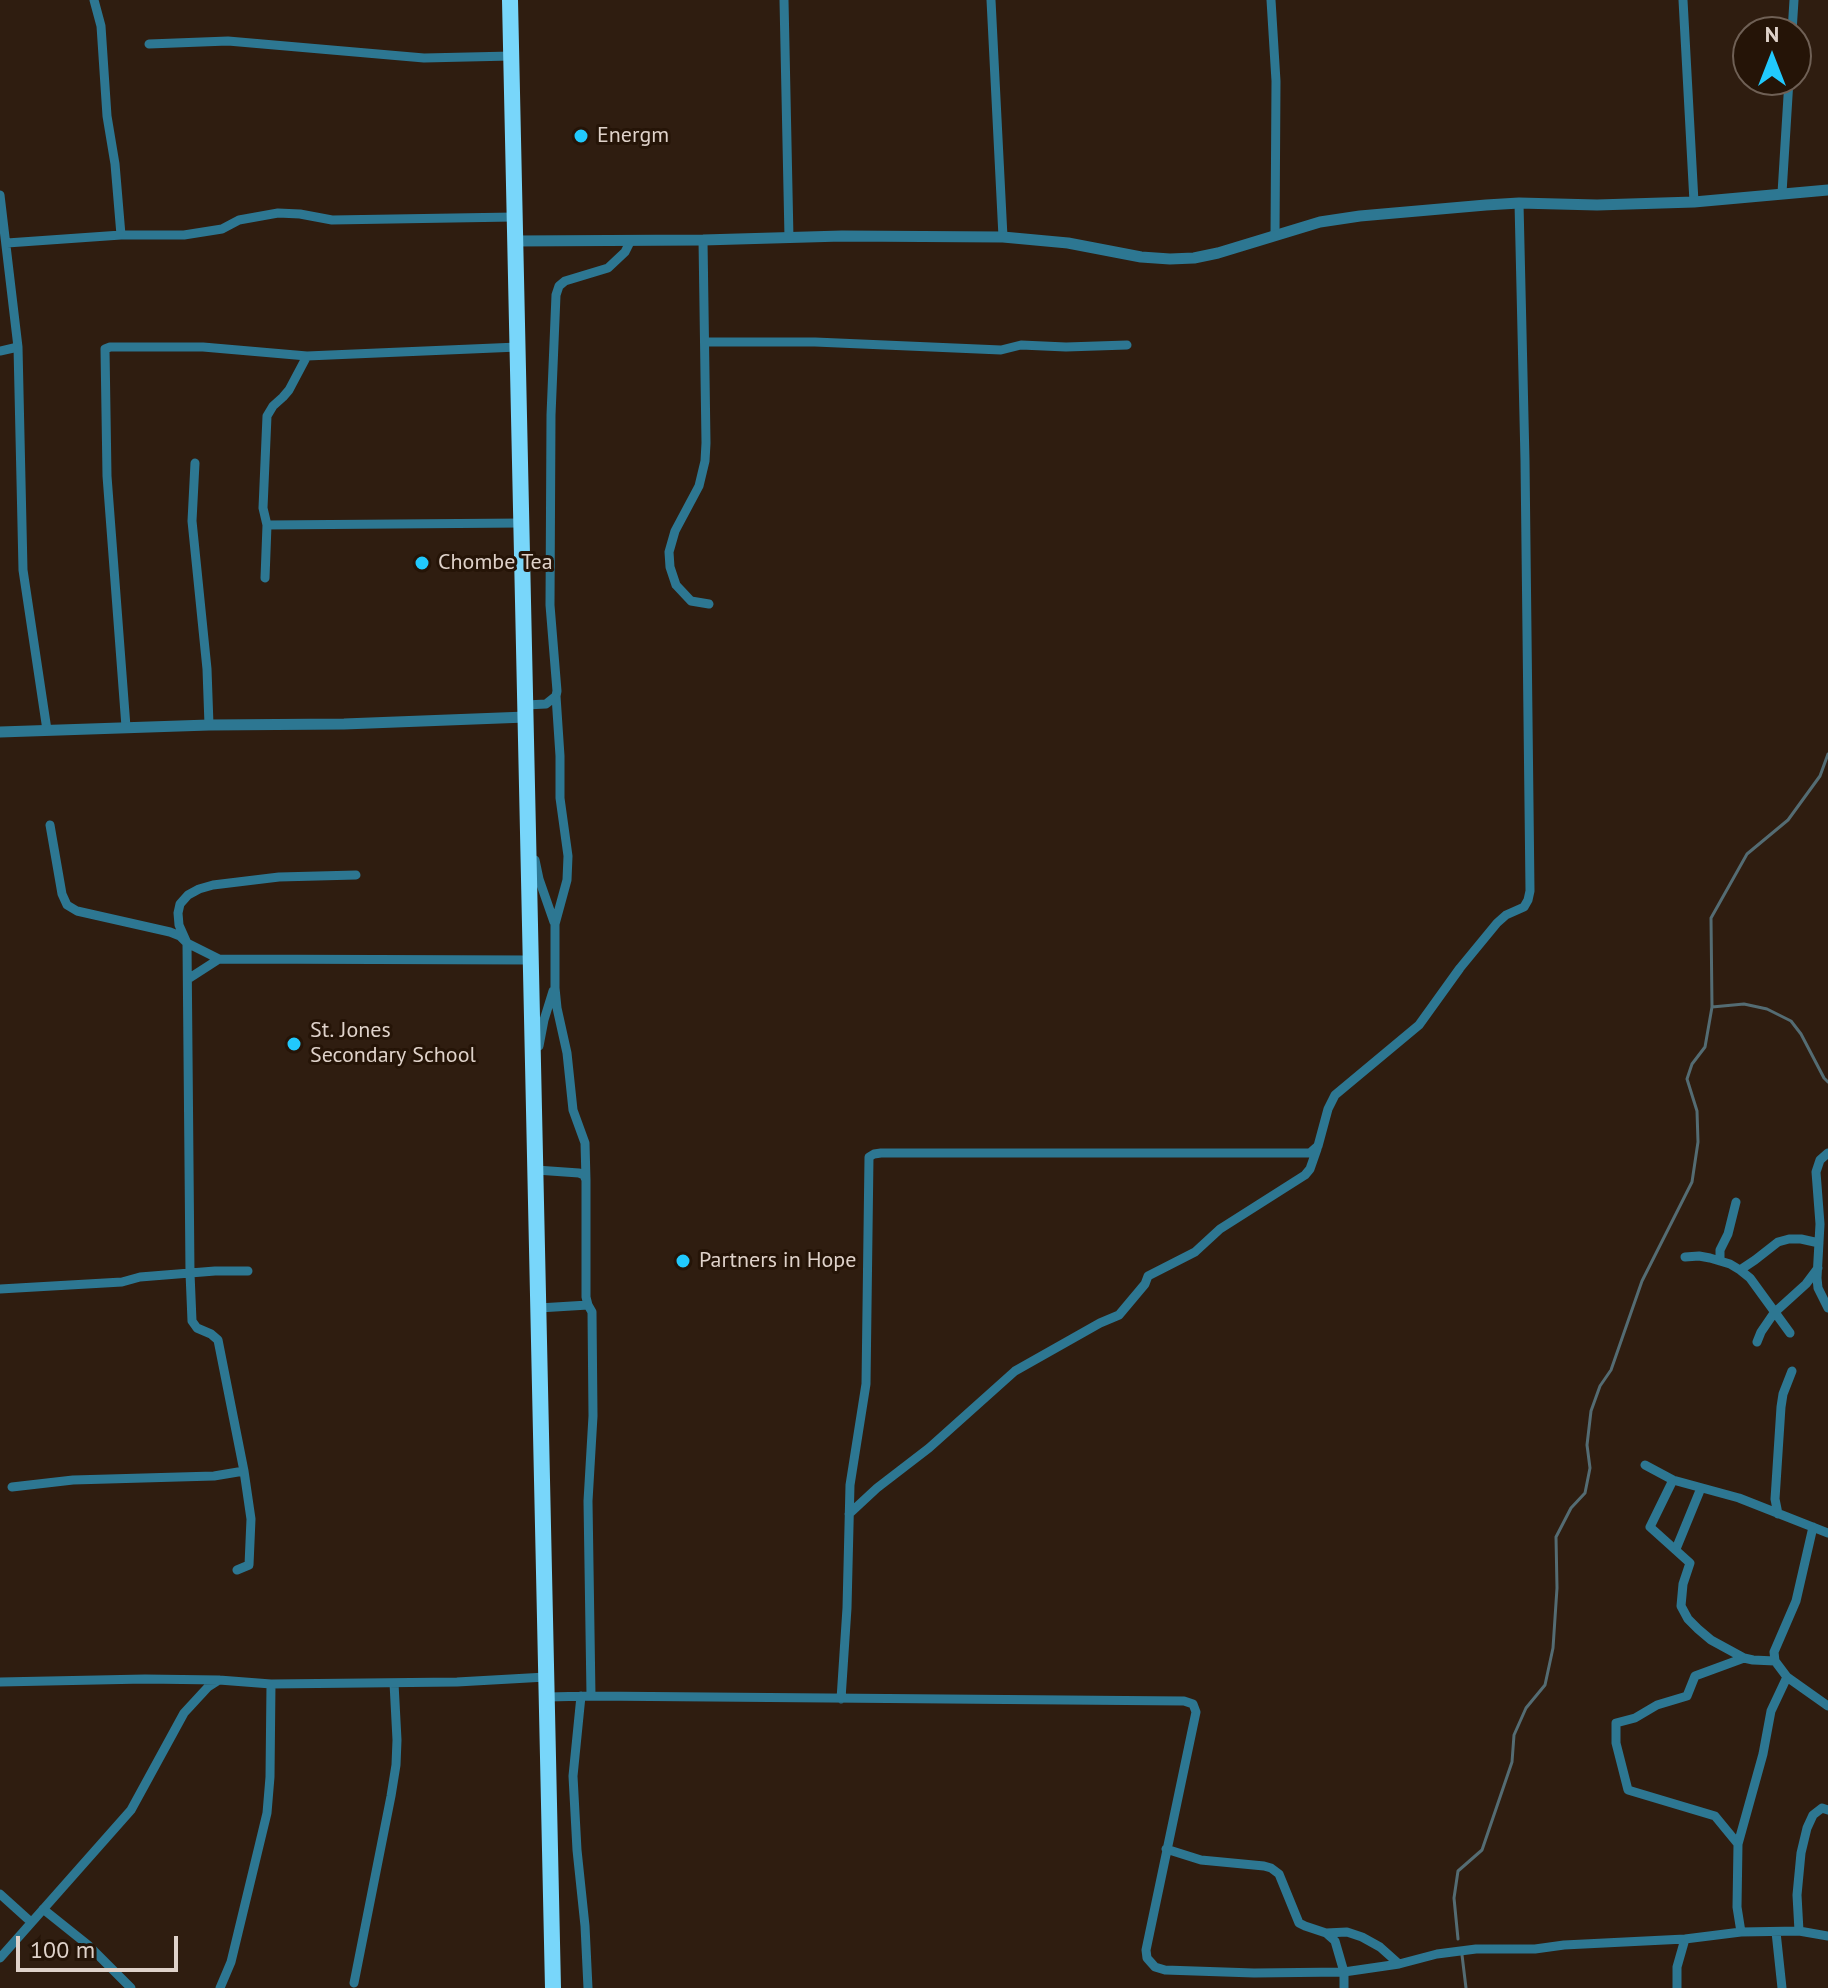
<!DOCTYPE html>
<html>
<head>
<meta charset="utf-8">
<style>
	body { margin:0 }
	#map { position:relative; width:1828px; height:1988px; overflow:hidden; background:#2f1d10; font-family:"PT Sans",sans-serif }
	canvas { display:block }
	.north { position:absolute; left:1732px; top:16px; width:80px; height:80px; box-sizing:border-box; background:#251407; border:2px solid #6f6055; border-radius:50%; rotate:0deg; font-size:22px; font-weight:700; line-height:32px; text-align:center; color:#dfd2ca }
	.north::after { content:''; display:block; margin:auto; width:28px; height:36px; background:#21c9fd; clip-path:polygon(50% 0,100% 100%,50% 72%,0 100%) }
	.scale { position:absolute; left:16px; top:1936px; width:162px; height:36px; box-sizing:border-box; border:4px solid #dfd2ca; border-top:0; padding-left:10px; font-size:24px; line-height:28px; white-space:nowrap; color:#dfd2ca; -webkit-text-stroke:6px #251407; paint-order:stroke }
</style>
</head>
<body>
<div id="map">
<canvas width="1828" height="1988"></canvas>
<div class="north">N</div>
<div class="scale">100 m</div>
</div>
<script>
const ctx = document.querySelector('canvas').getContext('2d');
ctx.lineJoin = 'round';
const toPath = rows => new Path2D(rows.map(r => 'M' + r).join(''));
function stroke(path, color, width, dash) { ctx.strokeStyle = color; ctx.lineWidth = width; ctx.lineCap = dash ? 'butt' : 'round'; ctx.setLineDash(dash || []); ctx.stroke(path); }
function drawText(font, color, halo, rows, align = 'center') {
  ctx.font = font + ' "PT Sans",sans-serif'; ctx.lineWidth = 6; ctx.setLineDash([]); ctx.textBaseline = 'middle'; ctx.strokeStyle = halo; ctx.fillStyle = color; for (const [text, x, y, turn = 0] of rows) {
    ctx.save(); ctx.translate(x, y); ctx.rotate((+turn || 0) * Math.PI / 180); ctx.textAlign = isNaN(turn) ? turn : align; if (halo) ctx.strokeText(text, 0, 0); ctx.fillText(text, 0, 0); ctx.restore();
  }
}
stroke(toPath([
	[1712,1007,1744,1004,1767,1009,1791,1021,1801,1034,1824,1078,1828,1082],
	[1458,1939,1454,1898,1458,1871,1482,1850,1512,1762,1514,1735,1526,1708,1545,1685,1553,1648,1557,1588,1556,1537,1571,1508,1585,1493,1590,1468,1587,1445,1591,1411,1600,1386,1611,1370,1642,1281,1692,1182,1698,1142,1697,1111,1687,1079,1692,1064,1705,1047,1712,1007,1711,918,1747,854,1788,820,1820,776,1828,754],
	[1462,1955,1466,1988]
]), '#546c73', 3);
stroke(toPath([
	[94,0,101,26,107,116,115,164,121,235],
	[784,0,789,238],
	[991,0,1003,237],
	[1271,0,1276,81,1275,236],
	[1683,0,1694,202],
	[1792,32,1794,0],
	[149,44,228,41,424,58,512,56],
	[1782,193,1789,80],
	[0,195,18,347,23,570,47,730],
	[703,240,706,443,705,461,699,486,675,531,669,552,670,567,676,585,691,601,709,604],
	[7,243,121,235,184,235,222,229,239,220,278,213,300,214,332,220,514,217],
	[705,342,815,342,1001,350,1021,345,1066,347,1127,345],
	[0,351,18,347],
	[195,463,192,521,207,669,209,725],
	[267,525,522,523],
	[265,578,267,525,263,508,267,416,273,406,283,397,289,390,307,356],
	[556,696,560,756,560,798,568,856,567,880,555,924,555,988,557,1008,567,1053,573,1110,585,1143,586,1180],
	[526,705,546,704,556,696,557,691,550,605,551,415,556,295,559,286,565,281,608,268,625,252,631,240],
	[126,727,107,476,105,349,110,347,203,347,307,356,518,347],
	[50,825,62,894,67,905,77,911,170,932,180,936,187,943,190,1273,192,1321,197,1328,211,1334,218,1340,244,1471,251,1519,249,1565,237,1570],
	[535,860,539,879,554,922],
	[219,959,187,943,179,925,178,913,180,904,188,895,199,889,213,885,279,877,356,875],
	[188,979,219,959,532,960],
	[539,1046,544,1020,553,991],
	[1828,1153,1820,1160,1816,1172,1820,1224,1817,1278,1818,1288,1828,1308],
	[536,1170,579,1173,584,1175,586,1180,586,1297,588,1305,592,1312,593,1416,588,1501,591,1696],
	[1685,1257,1699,1256,1710,1258,1730,1264,1740,1270,1750,1278,1790,1333],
	[1720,1261,1720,1250,1728,1234,1736,1202],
	[1740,1270,1755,1260,1778,1242,1789,1239,1801,1239,1819,1243],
	[0,1289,122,1282,140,1277,215,1271,248,1271],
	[539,1308,588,1305],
	[1757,1342,1761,1332,1774,1313,1806,1284,1818,1268],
	[1645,1465,1673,1480,1739,1498,1828,1533],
	[1673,1480,1650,1527,1690,1563,1683,1584,1681,1606,1688,1619,1698,1629,1711,1640,1744,1658],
	[12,1487,73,1480,214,1476,244,1471],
	[849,1514,877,1488,929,1448,1015,1371,1100,1323,1119,1315,1145,1284,1148,1276,1195,1252,1220,1229,1305,1175,1310,1169,1317,1149],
	[1778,1514,1775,1499,1781,1407,1783,1394,1792,1371],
	[1813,1527,1796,1601,1774,1652,1775,1661,1787,1677,1828,1706],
	[1676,1549,1701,1488],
	[0,1682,145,1679,219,1680,271,1684,457,1682,546,1677],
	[581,1696,573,1776,577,1850,585,1926,588,1988],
	[547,1697,591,1696,1184,1701,1193,1704,1196,1712,1146,1950,1147,1958,1155,1967,1165,1970,1254,1973,1344,1972,1399,1964,1437,1954,1476,1949,1535,1949,1564,1945,1685,1939,1741,1932,1799,1931,1828,1936],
	[841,1699,847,1608,850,1485,866,1384,869,1157,874,1154,881,1153,1310,1153,1318,1146,1328,1109,1335,1095,1419,1025,1460,968,1497,923,1506,915,1524,907,1528,900,1530,891,1525,461,1519,203],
	[1738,1844,1715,1816,1628,1790,1616,1743,1616,1723,1635,1718,1657,1705,1687,1696,1695,1676,1744,1658,1753,1660,1775,1661],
	[1166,1849,1201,1860,1264,1866,1271,1868,1279,1874,1299,1923,1305,1926,1326,1933,1335,1941,1344,1972,1344,1988],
	[0,1894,31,1922],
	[43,1909,88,1945,131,1988],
	[1799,1931,1797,1895,1801,1853,1807,1828,1813,1815,1822,1808,1828,1810],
	[1741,1932,1737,1907,1738,1844,1763,1754,1771,1711,1787,1677],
	[1776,1932,1782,1988],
	[1326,1933,1347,1932,1362,1937,1380,1947,1399,1964],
	[0,1958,131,1810,184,1713,208,1687,219,1680],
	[354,1983,391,1796,396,1765,397,1740,394,1683],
	[220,1988,231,1962,267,1813,270,1777,271,1684],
	[1677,1988,1677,1967,1685,1939]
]), '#2d7792', 9);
stroke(toPath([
	[514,241,703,240,842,236,1003,237,1068,243,1141,257,1170,259,1194,258,1218,253,1320,222,1360,216,1486,205,1519,203,1597,205,1694,202,1828,190],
	[0,732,209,725,344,724,526,717]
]), '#2d7792', 11);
stroke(toPath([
	[510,0,553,1988]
]), '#78d6fa', 16);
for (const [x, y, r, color] of [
	[581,136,8,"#21c9fd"],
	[422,563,8,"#21c9fd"],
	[294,1044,8,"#21c9fd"],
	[683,1261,8,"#21c9fd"]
]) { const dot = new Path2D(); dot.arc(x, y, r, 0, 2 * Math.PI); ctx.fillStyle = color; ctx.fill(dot); stroke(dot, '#251407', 3); }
drawText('22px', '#dfd2ca', '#251407', [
	["Energm",597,136],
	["Chombe Tea",438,563],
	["St. Jones",310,1031],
	["Secondary School",310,1056],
	["Partners in Hope",699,1261]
], 'left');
</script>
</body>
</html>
